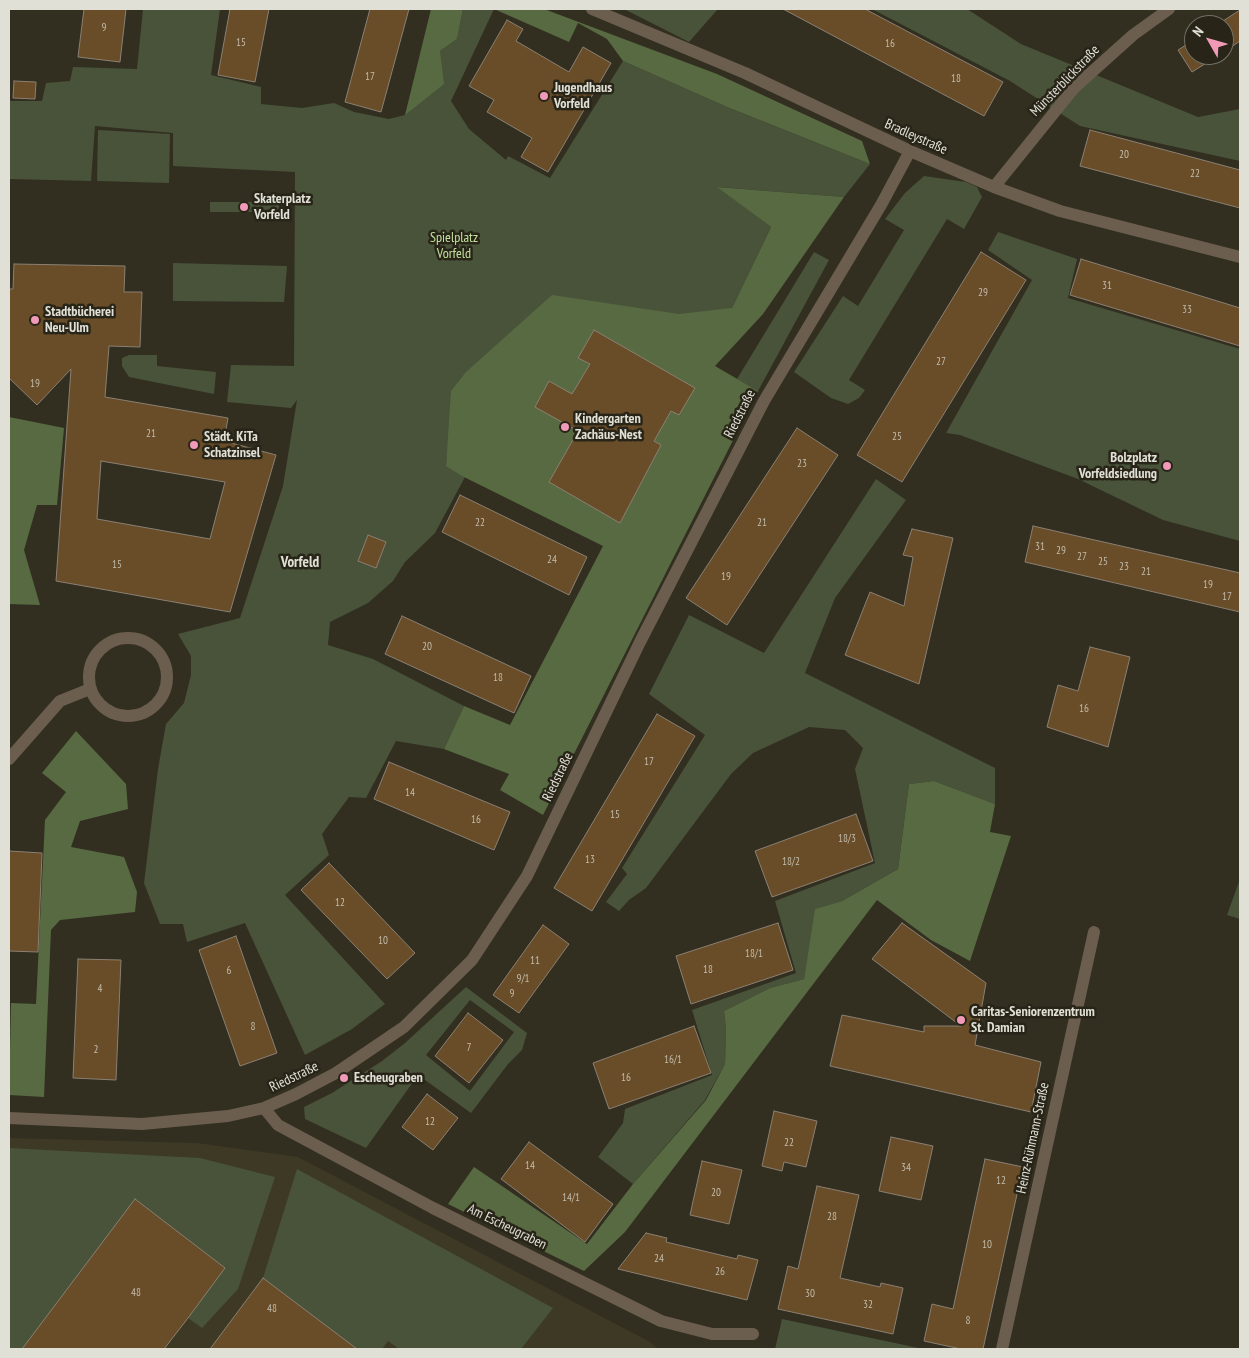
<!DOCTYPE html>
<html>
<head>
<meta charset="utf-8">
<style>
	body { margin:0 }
	#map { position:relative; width:1249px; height:1358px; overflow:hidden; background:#322f21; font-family:"PT Sans Narrow",sans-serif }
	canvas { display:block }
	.frame { position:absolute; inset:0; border:10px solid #e1e0d7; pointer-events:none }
	.north { position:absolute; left:1184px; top:15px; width:50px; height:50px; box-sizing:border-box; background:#282518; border:1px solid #727064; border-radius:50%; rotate:308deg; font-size:14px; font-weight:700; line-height:20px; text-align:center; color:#e1e0d7 }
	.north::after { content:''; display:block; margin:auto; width:18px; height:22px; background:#f09ab7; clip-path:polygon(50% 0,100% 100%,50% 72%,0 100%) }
</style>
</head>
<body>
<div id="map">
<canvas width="1249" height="1358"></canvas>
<div class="frame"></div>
<div class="north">N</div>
</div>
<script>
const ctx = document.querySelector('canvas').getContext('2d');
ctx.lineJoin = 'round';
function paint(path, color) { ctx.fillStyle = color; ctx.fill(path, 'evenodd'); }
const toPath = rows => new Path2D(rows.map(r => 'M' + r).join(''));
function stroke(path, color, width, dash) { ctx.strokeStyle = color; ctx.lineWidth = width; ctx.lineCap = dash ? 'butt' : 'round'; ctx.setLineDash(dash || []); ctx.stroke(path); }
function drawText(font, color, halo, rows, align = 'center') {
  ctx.font = font + ' "PT Sans Narrow",sans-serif'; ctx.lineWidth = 5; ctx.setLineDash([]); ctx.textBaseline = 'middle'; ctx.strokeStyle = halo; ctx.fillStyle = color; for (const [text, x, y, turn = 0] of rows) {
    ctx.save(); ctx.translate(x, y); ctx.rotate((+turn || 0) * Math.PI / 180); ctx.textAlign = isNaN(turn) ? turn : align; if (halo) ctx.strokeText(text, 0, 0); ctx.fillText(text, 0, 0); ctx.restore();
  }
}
paint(toPath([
	[9,1138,197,1143,298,1157,650,1342,658,1349,9,1349]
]), '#3d3925');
paint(toPath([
	[143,9,220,9,211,75,261,87,261,104,302,108,334,103,354,112,389,119,405,115,440,51,457,39,463,9,494,9,451,101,469,129,506,160,508,156,550,178,623,61,727,107,870,164,844,197,718,187,771,227,732,308,449,435,446,465,465,477,435,533,405,562,393,581,368,603,330,622,328,645,373,659,464,706,444,749,396,741,366,798,349,797,322,834,329,855,285,895,385,1004,352,1029,305,1055,245,923,187,942,183,924,160,924,144,883,158,769,166,724,184,703,191,675,191,656,178,634,240,618,283,486,297,400,291,408,227,402,231,365,294,366,295,172,173,166,173,133,95,126,91,181,9,179,9,101,42,101,46,83,70,81,73,67,137,69],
	[624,9,718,9,689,42],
	[872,9,967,9,1021,44,1198,117,1240,109,1240,161,1080,126,1010,81],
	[98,130,170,134,169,183,97,181],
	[924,176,966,182,977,187,982,197,964,229,947,219,849,380,865,390,859,398,848,404,831,398,794,372,843,296,858,306,904,230,885,219,905,193],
	[210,202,279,202,279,212,210,212],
	[998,232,1077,259,1068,298,1240,349,1240,541,1163,520,1078,479,960,435,946,433,1032,280,988,250],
	[814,252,829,260,758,391,737,379],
	[173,263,287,266,284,302,173,301],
	[129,355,157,355,157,366,216,372,214,394,129,377,122,366,122,358],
	[876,479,906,500,835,598,805,673,995,768,995,804,934,781,909,784,898,869,842,901,816,909,804,979,770,988,724,1011,726,1029,725,1064,705,1100,633,1184,598,1157,623,1123,625,1109,712,1075,692,1010,796,973,775,901,875,863,855,769,863,748,845,730,809,727,753,753,731,774,646,888,629,900,619,911,606,902,627,874,622,868,705,735,649,694,689,615,764,653],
	[1240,879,1240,919,1227,915],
	[466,987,527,1033,522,1050,508,1064,471,1113,418,1075,366,1148,305,1119,304,1107,332,1093,382,1061,405,1043],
	[470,1000,514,1032,470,1091,426,1055],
	[9,1148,200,1158,275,1177,238,1289,202,1328,188,1318,225,1268,135,1199,22,1349,9,1349],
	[297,1169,553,1308,521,1349,399,1349,388,1341,382,1349,357,1349,263,1278],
	[782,1319,923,1349,775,1349]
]), '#48533a');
paint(toPath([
	[431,9,463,9,457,39,440,51,444,84,405,115],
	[494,9,544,9,717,74,862,141,870,164,727,107,623,61,607,39,578,23,569,42],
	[717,187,844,197,763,314,715,366,758,391,543,815,500,790,509,774,444,749,464,706,510,725,603,546,462,476,446,466,451,391,466,372,552,295,679,314,732,308,771,227],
	[9,417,64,428,57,505,37,505,24,550,40,605,9,604],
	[76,731,126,784,128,809,80,821,71,847,124,857,137,892,135,912,60,920,51,930,44,1097,9,1095,11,1003,36,1004,45,820,66,792,42,773],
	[934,781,995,804,990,832,1011,836,970,961,931,940,877,900,625,1232,584,1271,448,1204,474,1167,587,1244,633,1184,706,1100,725,1064,726,1029,724,1011,770,988,804,979,815,909,842,901,898,869,909,784]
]), '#586a42');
const building = toPath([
	[84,9,126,9,120,62,78,57,84,9],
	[230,9,269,9,255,82,218,75,230,9],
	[370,9,409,9,381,112,345,102,370,9],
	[783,9,865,9,1003,82,984,116,783,9],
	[1240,10,1240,41,1224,52,1224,25,1217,25,1240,10],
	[507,20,523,29,516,41,569,72,583,47,611,63,548,172,521,157,532,138,487,112,494,100,469,86,507,20],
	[1194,40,1194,55,1219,55,1192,72,1178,50,1194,40],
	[14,81,36,82,35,99,13,98,14,81],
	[1090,130,1240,170,1240,208,1080,166,1090,130],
	[981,252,1026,280,902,482,857,455,981,252],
	[1081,259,1240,308,1240,346,1070,295,1081,259],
	[14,264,125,266,124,292,142,292,140,347,109,346,105,397,228,418,224,441,276,455,230,612,56,581,71,369,37,405,9,378,9,289,13,289,14,264],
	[101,461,225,482,210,539,97,519,101,461],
	[594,330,695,388,679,415,671,411,654,441,661,445,620,523,549,482,578,431,535,407,549,381,572,394,590,364,578,358,594,330],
	[797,428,838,455,727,625,686,598,797,428],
	[460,495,587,557,569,595,442,532,460,495],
	[1033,526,1240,573,1240,612,1025,562,1033,526],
	[912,529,953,538,919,684,845,655,870,592,904,606,913,557,903,555,912,529],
	[368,535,386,542,376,568,358,561,368,535],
	[402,616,531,676,514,713,385,654,402,616],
	[1090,647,1130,657,1108,747,1047,727,1058,685,1078,691,1090,647],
	[657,714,695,736,592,911,554,888,657,714],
	[389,762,510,812,494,850,374,799,389,762],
	[856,814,873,861,772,897,755,851,856,814],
	[9,851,42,853,38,952,9,951,9,851],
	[329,863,415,953,387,979,301,890,329,863],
	[778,923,793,970,691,1004,676,956,778,923],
	[902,923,986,983,975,1045,1041,1062,1031,1112,830,1066,842,1015,924,1032,924,1026,961,1026,872,959,902,923],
	[543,925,569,944,519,1013,493,995,543,925],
	[236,936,277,1053,240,1066,199,950,236,936],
	[78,959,121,960,116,1080,73,1078,78,959],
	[468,1013,503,1040,469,1083,435,1056,468,1013],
	[694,1026,711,1073,609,1109,593,1063,694,1026],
	[427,1094,458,1118,433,1150,402,1127,427,1094],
	[774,1111,817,1121,806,1167,784,1162,782,1171,762,1166,774,1111],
	[891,1137,933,1146,921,1200,879,1191,891,1137],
	[529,1142,613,1204,585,1242,501,1179,529,1142],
	[985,1159,1023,1167,983,1349,961,1349,924,1341,932,1304,953,1309,985,1159],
	[702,1161,742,1170,729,1224,690,1215,702,1161],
	[817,1186,859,1195,840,1278,880,1287,881,1283,903,1288,893,1334,778,1309,788,1266,798,1269,817,1186],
	[135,1199,225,1268,188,1318,164,1349,22,1349,135,1199],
	[646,1233,667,1238,666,1242,737,1259,738,1255,758,1260,747,1300,618,1269,646,1233],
	[263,1278,357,1349,210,1349,263,1278]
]);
paint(building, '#684d28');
stroke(building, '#8b8073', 1);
stroke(toPath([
	[592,9,745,73,910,151,994,187,1060,211,1240,257],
	[994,187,1074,88,1133,35,1169,9],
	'89 677a39 39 0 1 1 78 0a39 39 0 1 1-78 0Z',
	[9,759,60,701,90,689],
	[264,1108,278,1125,433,1208,661,1321,712,1334,753,1334],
	[9,1118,142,1124,228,1116,264,1108,296,1094,336,1073,404,1027,472,960,527,876,640,642,764,401,881,205,910,151],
	[1002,1349,1094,932]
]), '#6c5e4f', 12);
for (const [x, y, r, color] of [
	[544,96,5,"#f09ab7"],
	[244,207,5,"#f09ab7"],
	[35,320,5,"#f09ab7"],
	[565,427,5,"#f09ab7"],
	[194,445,5,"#f09ab7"],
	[1167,466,5,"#f09ab7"],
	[961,1020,5,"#f09ab7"],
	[344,1078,5,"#f09ab7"]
]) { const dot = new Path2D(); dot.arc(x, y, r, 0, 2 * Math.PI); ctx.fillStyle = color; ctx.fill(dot); stroke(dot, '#282518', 2); }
drawText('11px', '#c3bbab', null, [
	["9",104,28],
	["15",241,43],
	["16",890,44],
	["17",370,77],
	["18",956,79],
	["20",1124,155],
	["22",1195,174],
	["31",1107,286],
	["29",983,293],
	["33",1187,310],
	["27",941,362],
	["19",35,384],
	["21",151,434],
	["25",897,437],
	["23",802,464],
	["22",480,523],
	["21",762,523],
	["31",1040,547],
	["29",1061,551],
	["27",1082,557],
	["24",552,560],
	["25",1103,562],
	["15",117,565],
	["23",1124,567],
	["21",1146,572],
	["19",726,577],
	["19",1208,585],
	["17",1227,597],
	["20",427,647],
	["18",498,678],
	["16",1084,709],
	["17",649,762],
	["14",410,793],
	["15",615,815],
	["16",476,820],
	["18/3",847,839],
	["13",590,860],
	["18/2",791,862],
	["12",340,903],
	["10",383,941],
	["18/1",754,954],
	["11",535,961],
	["18",708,970],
	["6",229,971],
	["9/1",523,979],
	["4",100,989],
	["9",512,994],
	["8",253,1027],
	["7",469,1048],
	["2",96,1050],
	["16/1",673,1060],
	["16",626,1078],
	["12",430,1122],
	["22",789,1143],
	["14",530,1166],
	["34",906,1168],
	["12",1001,1181],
	["20",716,1193],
	["14/1",571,1198],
	["28",832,1217],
	["10",987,1245],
	["24",659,1259],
	["26",720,1272],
	["48",136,1293],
	["30",810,1294],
	["32",868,1305],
	["48",272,1309],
	["8",968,1321]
]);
drawText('14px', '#e1e0d7', '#282518', [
	["Münsterblickstraße",1065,81,-46],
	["Bradleystraße",916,137,24],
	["Riedstraße",740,414,-63],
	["Riedstraße",558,777,-64],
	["Riedstraße",294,1077,-26],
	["Heinz-Rühmann-Straße",1033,1138,-78],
	["Am Escheugraben",507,1227,26]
]);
drawText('bold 14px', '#e1e0d7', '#282518', [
	["Jugendhaus",554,88],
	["Vorfeld",554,104],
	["Skaterplatz",254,199],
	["Vorfeld",254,215],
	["Stadtbücherei",45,312],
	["Neu-Ulm",45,328],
	["Kindergarten",575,419],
	["Zachäus-Nest",575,435],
	["Städt. KiTa",204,437],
	["Schatzinsel",204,453],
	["Bolzplatz",1157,458,"right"],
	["Vorfeldsiedlung",1157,474,"right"],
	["Caritas-Seniorenzentrum",971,1012],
	["St. Damian",971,1028],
	["Escheugraben",354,1078]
], 'left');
drawText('14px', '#c2e09d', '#282518', [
	["Spielplatz",454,238],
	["Vorfeld",454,254]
]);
drawText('bold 15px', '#e1e0d7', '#282518', [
	["Vorfeld",300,563]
]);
</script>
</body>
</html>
